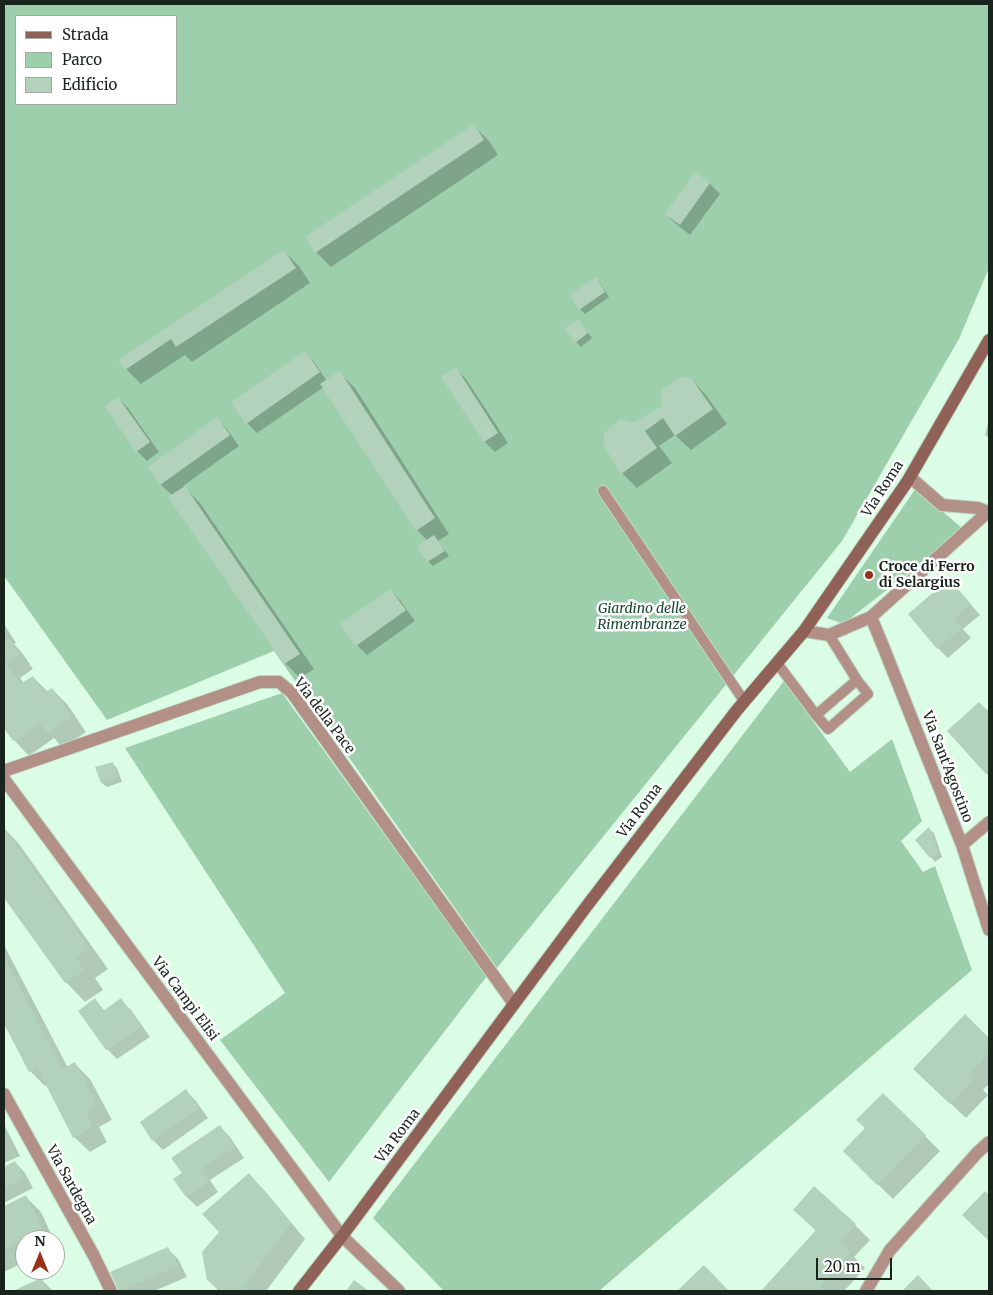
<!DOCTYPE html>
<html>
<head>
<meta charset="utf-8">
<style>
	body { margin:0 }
	#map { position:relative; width:993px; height:1295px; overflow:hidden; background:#dcfde5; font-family:Merriweather,serif }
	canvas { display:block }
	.frame { position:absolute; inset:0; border:5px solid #19251c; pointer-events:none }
	.legend { position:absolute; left:15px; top:15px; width:162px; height:90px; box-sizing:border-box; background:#fff; border:1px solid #a3a8a4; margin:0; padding:6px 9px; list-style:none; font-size:15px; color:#19251c }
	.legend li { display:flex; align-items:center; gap:10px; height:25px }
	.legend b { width:25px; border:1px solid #a3a8a4 }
	.north { position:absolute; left:15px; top:1230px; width:50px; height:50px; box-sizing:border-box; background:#fff; border:1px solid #a3a8a4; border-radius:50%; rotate:0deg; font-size:14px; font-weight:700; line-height:20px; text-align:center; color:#19251c }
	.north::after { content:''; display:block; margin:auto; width:18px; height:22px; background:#99301a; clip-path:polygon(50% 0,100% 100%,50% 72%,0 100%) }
	.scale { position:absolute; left:816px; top:1258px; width:76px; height:22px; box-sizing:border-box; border:2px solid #19251c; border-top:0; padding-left:6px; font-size:15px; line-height:18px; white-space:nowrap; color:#19251c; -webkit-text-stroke:4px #fff; paint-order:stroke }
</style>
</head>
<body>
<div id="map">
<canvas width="993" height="1295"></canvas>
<div class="frame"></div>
<ul class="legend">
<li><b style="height:6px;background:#906156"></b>Strada</li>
<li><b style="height:14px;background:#9ecfad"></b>Parco</li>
<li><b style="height:14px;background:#b3d2bc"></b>Edificio</li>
</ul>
<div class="north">N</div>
<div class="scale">20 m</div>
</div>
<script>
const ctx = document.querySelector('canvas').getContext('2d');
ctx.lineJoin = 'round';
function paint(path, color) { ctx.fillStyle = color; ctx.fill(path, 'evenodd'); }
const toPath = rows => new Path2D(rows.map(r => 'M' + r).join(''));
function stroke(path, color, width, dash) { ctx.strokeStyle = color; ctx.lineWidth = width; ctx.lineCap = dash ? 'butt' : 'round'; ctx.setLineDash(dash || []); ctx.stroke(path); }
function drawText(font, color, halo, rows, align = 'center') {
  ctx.font = font + ' Merriweather,serif'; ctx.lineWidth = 5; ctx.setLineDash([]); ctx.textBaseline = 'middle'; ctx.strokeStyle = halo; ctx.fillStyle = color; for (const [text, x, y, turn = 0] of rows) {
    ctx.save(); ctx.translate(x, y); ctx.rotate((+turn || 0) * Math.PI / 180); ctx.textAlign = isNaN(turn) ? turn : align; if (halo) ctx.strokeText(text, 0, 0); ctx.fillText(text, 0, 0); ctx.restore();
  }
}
paint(toPath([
	[4,4,989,4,989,268,959,339,842,541,497,968,274,651,107,720,4,576],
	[16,16,176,16,176,104,16,104],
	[916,488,964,530,843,624,827,618],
	[784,681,850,772,892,739,922,821,901,841,923,872,935,866,972,970,599,1291,444,1291,373,1218],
	[282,693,487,976,329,1182,220,1040,285,993,125,748]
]), '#9ecfad');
paint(toPath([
	[474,126,489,141,498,155,331,267,316,252],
	[696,174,710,184,720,194,690,235,676,224,666,214],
	[284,251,299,266,310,283,192,362,185,355,141,384,126,369],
	[595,279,600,283,609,297,585,314,580,309],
	[578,320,592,338,581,347,576,342],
	[304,352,314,362,327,381,340,373,355,388,449,534,438,541,449,556,433,566,428,561,428,541,417,530,324,387,257,433,247,423],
	[456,369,466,379,508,443,495,452,485,442],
	[691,379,706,395,727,424,691,450,675,435,659,446,672,463,637,488,622,473,633,425,663,407],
	[118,398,128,408,159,452,147,461,137,451],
	[217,419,227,429,239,446,183,486,200,503,314,669,300,678,285,663,170,498,173,496,161,485,149,468],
	[989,419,989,438,985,435],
	[390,590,400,600,415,621,367,655,357,645],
	[959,591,980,615,963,629,971,638,948,658,938,648],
	[4,624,16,643,14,644,23,654,33,669,20,678,24,683,33,677,48,692,52,689,67,704,86,732,63,748,54,738,29,756,14,740,4,725],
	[989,710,989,776,948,731],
	[112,763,117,768,122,782,107,787,102,783],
	[4,828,19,844,108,969,95,978,103,990,85,1002,66,982,4,895],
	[929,829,934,833,942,857,935,862,931,857],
	[4,945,68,1068,75,1064,90,1079,112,1120,99,1127,107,1142,90,1152,74,1137,47,1085,45,1086,30,1071,4,1021],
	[95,1000,105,1011,121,1000,131,1010,150,1037,117,1059,107,1049],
	[965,1016,989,1040,989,1084,983,1090,988,1095,966,1118,930,1084],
	[186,1091,196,1101,208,1118,163,1150,153,1140],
	[883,1095,940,1151,893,1199,844,1151,866,1128],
	[4,1124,20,1156,4,1163],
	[220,1127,230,1137,244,1158,210,1180,218,1192,197,1207,187,1197,175,1180,184,1174],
	[15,1162,25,1173,33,1188,4,1203,4,1168],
	[249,1175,264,1190,305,1239,266,1291,219,1291,208,1280,221,1232],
	[26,1197,41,1212,54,1240,25,1240,25,1262,4,1272,4,1207],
	[795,1210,855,1225,870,1240,854,1257,865,1268,844,1291,763,1291,816,1231],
	[168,1249,178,1259,187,1277,154,1291,121,1291,112,1273],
	[41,1279,53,1291,16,1291]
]), '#0003');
paint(toPath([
	[474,124,484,140,315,253,305,237],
	[695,172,710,183,680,225,665,214],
	[284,250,296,268,176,347,171,339,125,370,118,360],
	[596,277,605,292,579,310,570,295],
	[578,319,588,333,575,343,565,328],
	[305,351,320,372,246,424,231,402],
	[456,367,498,433,484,442,441,377],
	[340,371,435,518,416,531,320,384],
	[682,377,691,378,713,409,675,436,663,418,645,431,657,448,621,474,603,444,605,432,620,419,633,423,661,406,662,390],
	[118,397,150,442,136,452,105,406],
	[217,417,230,435,160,485,148,467],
	[185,486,300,654,284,664,168,497],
	[434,535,445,551,427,562,417,546],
	[949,579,971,604,954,618,962,628,937,649,908,614],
	[390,589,406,610,356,646,340,624],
	[9,638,19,654,6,663,20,684,33,676,44,693,52,688,72,717,47,733,40,723,13,741,4,728,4,641],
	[979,702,987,710,989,708,989,771,986,774,947,731],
	[113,762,118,778,101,783,95,767],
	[929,827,938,852,930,858,915,840],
	[4,828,89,948,76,958,84,970,65,983,4,898],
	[4,957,62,1069,75,1062,97,1105,85,1111,93,1127,73,1138,37,1067,29,1072,4,1024],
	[95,998,103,1011,121,998,141,1027,106,1050,78,1011],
	[965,1014,989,1038,989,1053,969,1075,974,1079,950,1104,913,1069],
	[186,1089,199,1108,152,1141,140,1122],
	[883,1093,926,1135,877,1185,843,1151,865,1128,856,1120],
	[220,1125,235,1147,201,1169,209,1182,186,1197,173,1179,182,1173,171,1158],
	[15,1161,24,1178,4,1188,4,1167],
	[249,1173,291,1223,240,1291,222,1291,207,1280,202,1252,219,1232,202,1214],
	[814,1186,856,1224,840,1242,851,1252,816,1291,761,1291,816,1230,793,1210],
	[985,1191,989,1195,989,1241,962,1215],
	[26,1195,43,1231,4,1250,4,1206],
	[168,1247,178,1266,119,1291,110,1272],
	[704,1265,729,1291,677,1291],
	[918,1275,933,1291,902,1291],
	[41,1278,48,1291,13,1291],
	[354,1280,369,1291,346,1291]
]), '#b3d2bc');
const service = toPath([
	[603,491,744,701],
	[777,663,816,715,857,680,829,635],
	[816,715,828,729,868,694,857,680]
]);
const minor = toPath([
	[871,617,885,651,962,845,989,930],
	[4,771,260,682,279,682,292,693,514,1004],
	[4,779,342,1236,399,1291],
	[962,845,989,822],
	[4,1094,94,1256,111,1291],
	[866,1291,890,1250,977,1153,989,1142]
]);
const tertiary = toPath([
	[910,477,942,505,978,508,988,512],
	[804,631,829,635,871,617,989,511]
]);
const secondary = toPath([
	[299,1291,342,1236,586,907,737,710,804,631,907,482,989,340]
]);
stroke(service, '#bddac5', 12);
stroke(minor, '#bddac5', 14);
stroke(tertiary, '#bddac5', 14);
stroke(secondary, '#bddac5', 14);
stroke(service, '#b29088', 10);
stroke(minor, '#b29088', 12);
stroke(tertiary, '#b29088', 12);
stroke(secondary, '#906156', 12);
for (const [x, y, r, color] of [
	[869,575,5,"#99301a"]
]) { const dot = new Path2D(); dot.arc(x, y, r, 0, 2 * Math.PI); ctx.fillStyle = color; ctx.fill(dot); stroke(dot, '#fff', 2); }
drawText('14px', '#19251c', '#fff', [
	["Via Roma",883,489,-57],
	["Via della Pace",324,716,53],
	["Via Sant'Agostino",947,767,69],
	["Via Roma",640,811,-53],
	["Via Campi Elisi",185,999,53],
	["Via Roma",398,1136,-53],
	["Via Sardegna",71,1185,61]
]);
drawText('bold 14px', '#19251c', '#fff', [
	["Croce di Ferro",879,567],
	["di Selargius",879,583]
], 'left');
drawText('italic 14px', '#16482b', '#fff', [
	["Giardino delle",642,609],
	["Rimembranze",642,625]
]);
</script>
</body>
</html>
